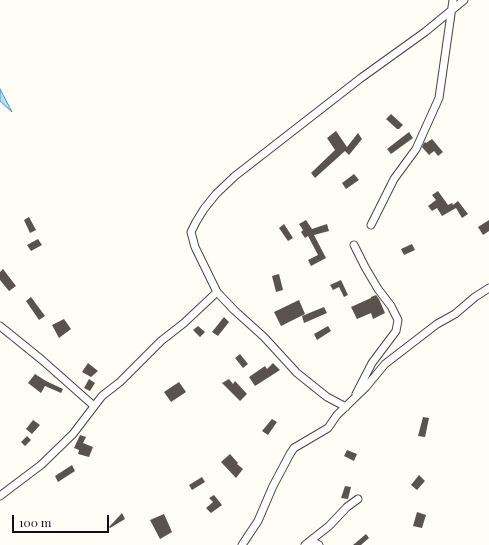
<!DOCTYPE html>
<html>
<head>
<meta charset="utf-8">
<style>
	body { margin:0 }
	#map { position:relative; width:489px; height:545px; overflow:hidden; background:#fffdf5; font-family:"Playfair Display",serif }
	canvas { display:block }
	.scale { position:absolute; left:12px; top:515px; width:97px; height:18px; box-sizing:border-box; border:2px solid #111; border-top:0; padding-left:5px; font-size:12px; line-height:14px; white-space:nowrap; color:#111; -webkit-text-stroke:3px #fff; paint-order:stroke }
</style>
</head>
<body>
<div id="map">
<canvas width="489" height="545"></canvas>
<div class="scale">100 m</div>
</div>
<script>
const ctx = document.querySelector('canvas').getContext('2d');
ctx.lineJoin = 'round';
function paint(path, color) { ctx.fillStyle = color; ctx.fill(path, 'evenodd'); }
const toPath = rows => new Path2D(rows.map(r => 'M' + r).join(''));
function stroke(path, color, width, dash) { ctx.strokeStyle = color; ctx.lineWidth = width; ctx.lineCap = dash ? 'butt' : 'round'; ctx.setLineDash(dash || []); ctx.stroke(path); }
const water = toPath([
	[0,89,12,112,0,101,0,89]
]);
paint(water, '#b9e0f7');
stroke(water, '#3f96cf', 1);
paint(toPath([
	[391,114,403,125,399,129,397,129,386,119],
	[336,131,347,147,358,133,362,139,349,155,345,151,315,178,311,173,335,150,327,138],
	[409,132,413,138,391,154,387,149],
	[432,139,443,152,438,156,434,151,429,155,422,147,424,143,425,142,426,143],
	[354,174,359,180,346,189,342,183],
	[438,191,448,205,452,203,453,205,458,201,468,214,462,218,456,208,442,216,437,208,432,211,428,206,436,200,432,195],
	[29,217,36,230,30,233,24,220],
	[306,220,312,229,327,224,329,231,314,235,326,258,311,266,308,260,318,255,308,236,305,238,301,232,303,230,299,224],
	[489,220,489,231,483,235,478,227],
	[284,224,293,238,288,241,279,228],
	[38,239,42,245,31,251,27,245],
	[412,244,415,250,404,255,401,249],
	[3,269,16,286,9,291,0,280,0,272],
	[279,274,283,290,276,292,272,276],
	[341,280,348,295,344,297,339,287,333,290,330,285],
	[376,295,379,299,385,313,373,319,371,313,357,319,351,307,371,298,371,297],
	[31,297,45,316,39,320,26,301],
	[299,300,305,314,281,326,274,312],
	[324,307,327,313,304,323,302,316],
	[224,317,229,322,218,336,212,332],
	[64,319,71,329,59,338,52,325],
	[198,326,205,332,200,337,193,330],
	[328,326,331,331,317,340,314,334],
	[240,354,248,364,243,368,235,358],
	[88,363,98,371,91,377,82,372],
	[273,363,280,370,255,386,249,377,265,366,267,369],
	[35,374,46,381,63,389,61,393,45,386,41,393,28,383],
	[89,379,95,383,90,391,84,388],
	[229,379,233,384,235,381,247,394,240,401,222,383],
	[179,382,186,392,171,402,164,392],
	[423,417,429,418,425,437,418,436],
	[272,419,277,422,268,435,262,431],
	[33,420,40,425,32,434,26,429],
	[80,435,86,437,83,443,93,447,89,457,78,454,79,450,74,448],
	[27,436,31,440,25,446,21,442],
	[347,450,357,454,354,461,344,456],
	[230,454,238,463,237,464,243,469,236,478,221,462],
	[72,465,75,471,58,482,55,476],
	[419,475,425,481,417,490,411,485],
	[202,477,205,482,192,490,189,485],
	[345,486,351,487,348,499,341,498],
	[214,495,222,505,211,513,206,508,213,502,209,498],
	[417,512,426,515,422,528,413,526],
	[122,513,125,519,110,528,109,527],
	[164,514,172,532,160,539,150,520],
	[366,534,369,538,361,545,353,545]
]), '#5a524d');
const street = toPath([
	[371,225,394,179,416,149,439,98,453,0],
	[354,245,365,267,378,289,391,306,398,320,396,331,372,363,356,394],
	[0,326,42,360,94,406],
	[346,407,327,397,297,373,264,337,234,310,217,292,195,247,191,232,196,222,204,209,216,194,235,176,361,78,425,32,464,0],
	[0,496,41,465,73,434,102,396,120,382,161,341,184,323,217,292],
	[311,541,319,545],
	[242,545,258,521,273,486,290,454,294,448,328,428,337,415,366,387,385,364,437,324,455,314,475,297,489,288],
	[305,545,329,526,347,507,358,499]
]);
stroke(street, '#444', 9);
stroke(street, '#fff', 7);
</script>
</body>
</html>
